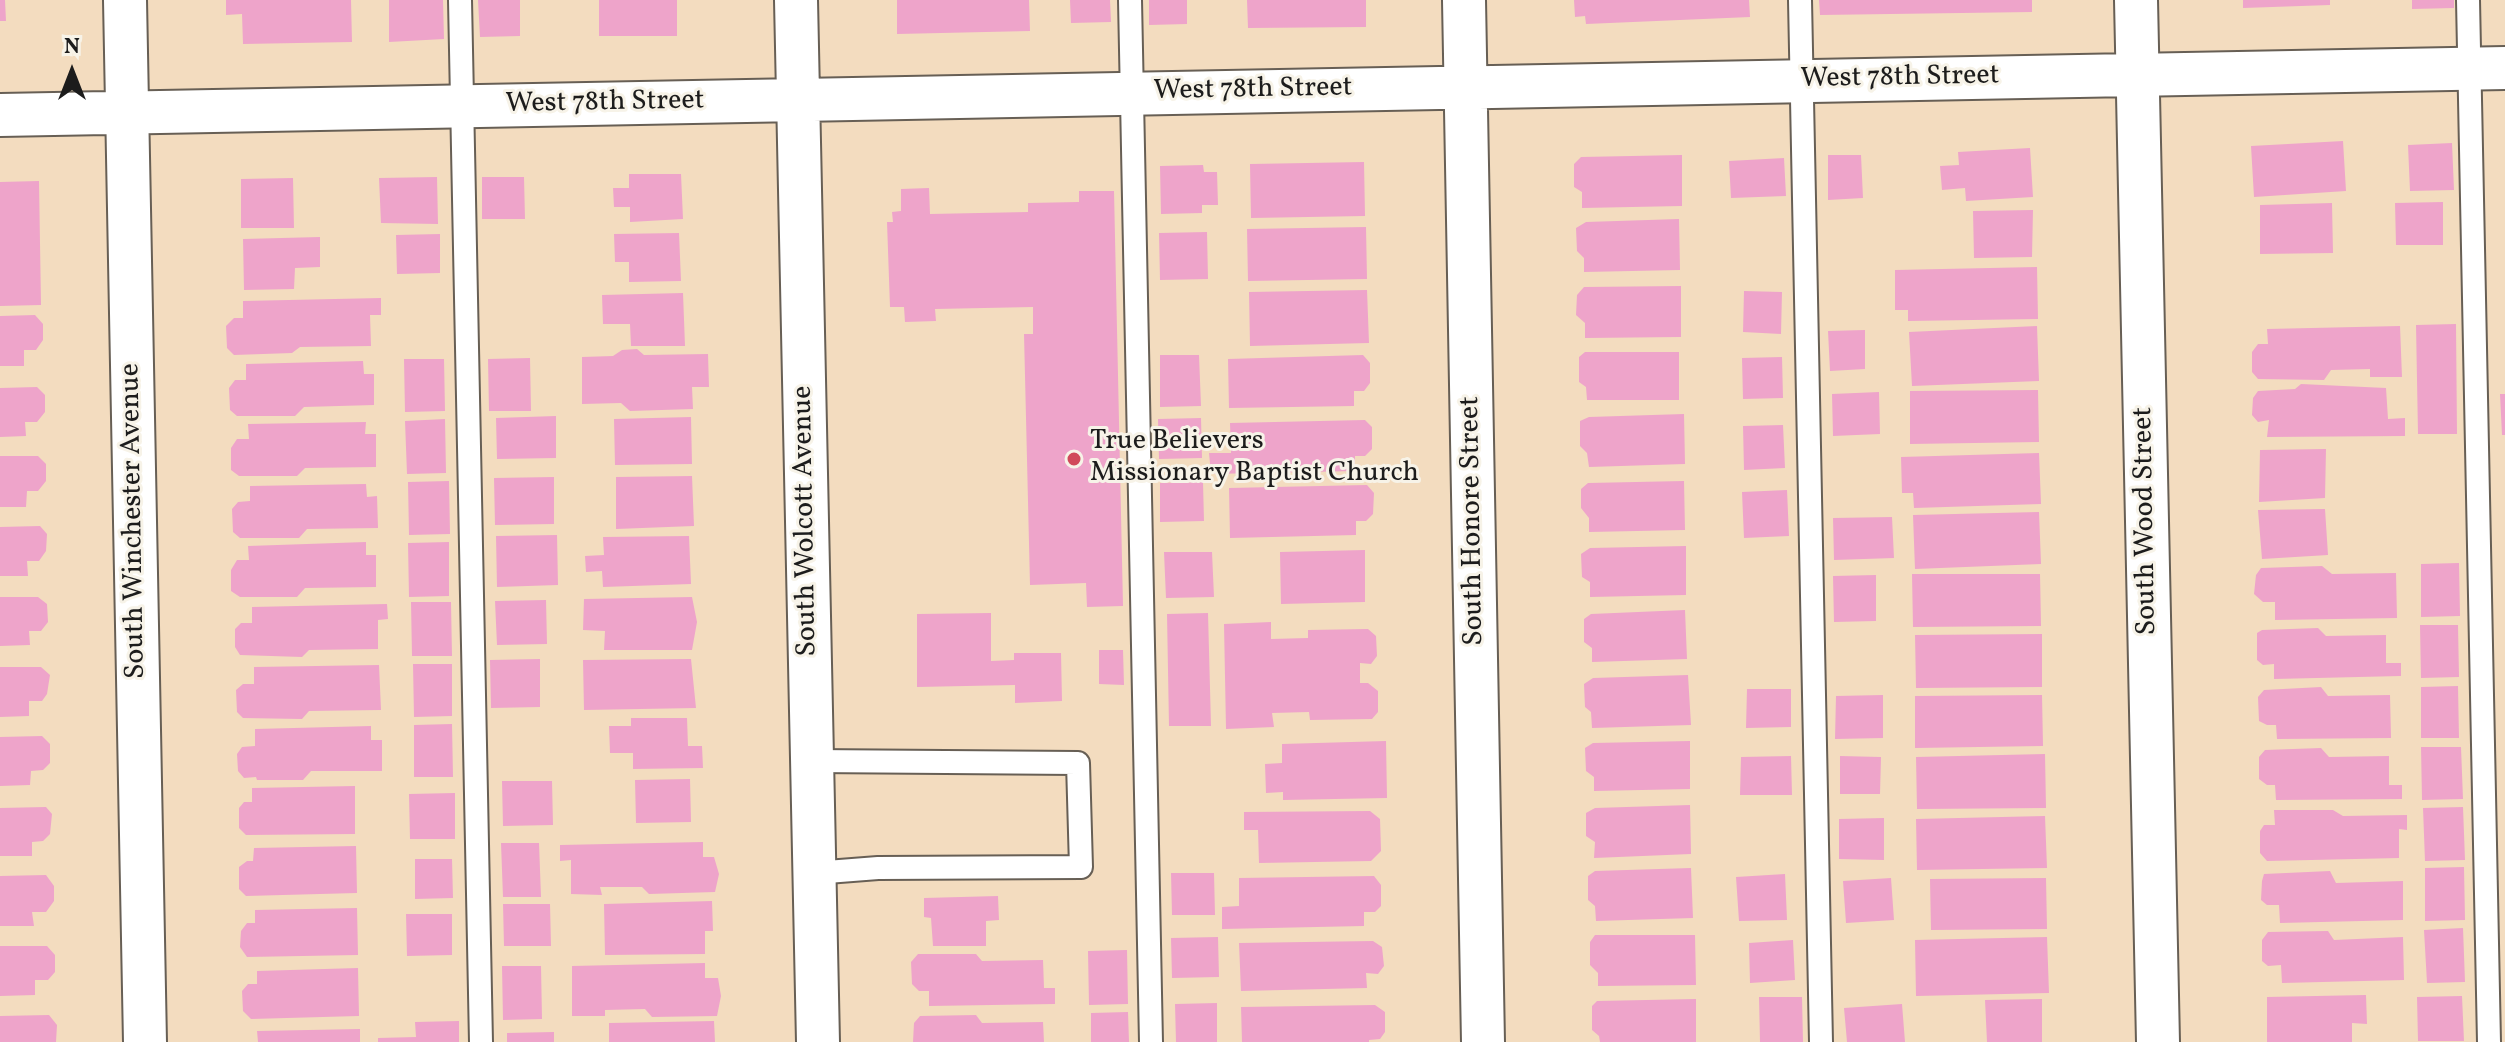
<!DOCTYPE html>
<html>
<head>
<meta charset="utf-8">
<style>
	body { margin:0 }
	#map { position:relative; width:2505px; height:1042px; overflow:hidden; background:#f3dcbf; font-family:Vollkorn,serif }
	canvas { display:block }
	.north { position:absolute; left:32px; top:32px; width:80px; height:80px; -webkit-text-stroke:6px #f7f3e8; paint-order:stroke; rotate:0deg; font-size:22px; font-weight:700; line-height:32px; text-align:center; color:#1c1c1c }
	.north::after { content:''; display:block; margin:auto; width:28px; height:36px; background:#1c1c1c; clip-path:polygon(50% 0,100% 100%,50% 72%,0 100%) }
</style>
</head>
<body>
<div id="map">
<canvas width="2505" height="1042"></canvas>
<div class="north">N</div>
</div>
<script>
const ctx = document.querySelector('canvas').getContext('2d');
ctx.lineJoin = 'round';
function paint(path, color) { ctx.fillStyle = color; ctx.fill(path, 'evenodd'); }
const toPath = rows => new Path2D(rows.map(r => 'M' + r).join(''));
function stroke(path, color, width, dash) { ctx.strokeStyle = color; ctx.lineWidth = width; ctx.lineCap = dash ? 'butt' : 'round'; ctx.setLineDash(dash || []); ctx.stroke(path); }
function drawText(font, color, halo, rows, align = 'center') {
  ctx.font = font + ' Vollkorn,serif'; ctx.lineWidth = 6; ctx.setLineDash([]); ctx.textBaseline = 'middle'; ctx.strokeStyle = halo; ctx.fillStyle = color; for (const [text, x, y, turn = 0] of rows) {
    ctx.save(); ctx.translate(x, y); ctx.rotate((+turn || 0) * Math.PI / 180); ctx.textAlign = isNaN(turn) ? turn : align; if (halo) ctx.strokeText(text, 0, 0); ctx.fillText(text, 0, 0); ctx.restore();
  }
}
paint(toPath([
	[0,0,5,0,6,21,0,21],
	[226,0,351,0,352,42,243,44,242,14,226,15],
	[389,0,443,0,444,39,389,42],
	[478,0,520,0,520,36,480,37],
	[599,0,677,0,677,36,599,36],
	[897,0,1029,0,1030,31,897,34],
	[1070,0,1110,0,1111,22,1071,23],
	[1149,0,1187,0,1187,24,1149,25],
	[1247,0,1366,0,1366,27,1248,28],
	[1574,0,1749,0,1750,17,1586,24,1585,16,1575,17],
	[1819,0,2032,0,2032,12,1820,15],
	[2243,0,2330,0,2330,5,2243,8],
	[2412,0,2454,0,2454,8,2412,9],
	[2343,141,2346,191,2254,197,2251,146],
	[2452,143,2454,190,2410,191,2408,145],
	[2030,148,2033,197,1966,201,1965,188,1942,190,1940,166,1959,165,1958,152],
	[1682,155,1682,206,1582,208,1582,192,1574,187,1574,164,1581,157],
	[1828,155,1861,155,1863,198,1828,200],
	[1784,158,1786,196,1731,198,1729,161],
	[1364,162,1365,216,1251,218,1250,164],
	[1203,165,1204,172,1217,172,1218,205,1202,205,1202,213,1161,214,1160,166],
	[629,174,681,174,683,219,630,222,630,207,614,207,613,188,629,188],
	[437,177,438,224,381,223,379,178],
	[482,177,524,177,525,219,482,219],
	[293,178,294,228,241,228,241,179],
	[39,181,41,305,0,306,0,182],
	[929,188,930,214,1028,212,1028,203,1079,202,1079,191,1114,191,1123,606,1087,607,1086,583,1030,585,1024,334,1033,334,1033,307,935,309,936,321,905,322,904,307,890,307,887,222,893,222,892,212,901,211,901,189],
	[2443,202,2443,245,2396,245,2395,203],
	[2332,203,2333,253,2260,254,2260,205],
	[2033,210,2032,257,1974,258,1973,211],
	[1679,219,1680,270,1584,272,1584,258,1577,251,1576,228,1586,222],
	[1366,227,1367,279,1248,281,1247,229],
	[1207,232,1208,279,1160,280,1159,233],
	[679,233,681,281,629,282,629,262,615,262,614,234],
	[440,234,440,273,397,274,396,235],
	[320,237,320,267,295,268,294,289,244,290,243,239],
	[2037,267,2038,319,1908,321,1908,310,1895,310,1895,270],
	[1681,286,1681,337,1585,338,1585,323,1576,315,1577,295,1584,287],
	[1367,290,1369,343,1250,346,1249,292],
	[1744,291,1782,292,1781,334,1743,332],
	[683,293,685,346,631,346,630,324,603,324,602,295],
	[381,298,381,315,370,315,371,346,300,347,292,353,234,355,227,348,226,326,234,318,243,318,243,301],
	[35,315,43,324,43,340,36,350,24,350,24,366,0,366,0,316],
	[2456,324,2457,434,2418,434,2416,325],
	[2037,326,2039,381,1912,386,1909,332],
	[2400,326,2402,377,2370,377,2370,369,2331,370,2324,380,2258,379,2252,372,2252,352,2258,344,2268,344,2267,329],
	[1865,330,1865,369,1830,371,1828,331],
	[637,349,644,355,708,354,709,387,692,387,693,409,630,411,621,403,582,404,582,357,613,356,622,350],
	[1585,352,1679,352,1679,400,1587,400,1586,387,1579,382,1579,357],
	[1160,355,1199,355,1201,406,1160,407],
	[1363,355,1370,363,1370,383,1364,391,1354,391,1354,406,1229,408,1228,359],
	[1782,357,1783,398,1743,399,1742,358],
	[530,358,531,411,489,411,488,359],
	[404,359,444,359,445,411,405,412],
	[363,361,364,374,374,374,374,405,304,407,295,416,237,416,230,410,229,388,235,380,246,380,246,364],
	[2301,384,2386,388,2388,419,2405,418,2405,436,2267,437,2269,420,2258,422,2252,415,2253,398,2258,391,2295,389],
	[37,387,45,395,45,412,37,422,25,422,26,436,0,437,0,388],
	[2038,390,2039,442,1910,444,1910,391],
	[1879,392,1880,434,1833,436,1832,394],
	[2500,394,2505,394,2505,435,2502,435],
	[1684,414,1685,464,1589,467,1587,453,1580,446,1580,421,1589,417],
	[556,416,556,458,497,459,496,418],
	[691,417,692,464,615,465,614,419],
	[1201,418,1202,458,1159,459,1158,419],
	[445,419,446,473,407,474,405,421],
	[1365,420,1372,427,1372,449,1365,456,1355,456,1355,471,1211,474,1209,453,1231,453,1230,423],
	[366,422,365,434,376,434,376,467,305,468,297,476,239,476,231,470,231,448,237,439,249,439,248,424],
	[1783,425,1785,468,1744,470,1743,426],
	[2326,449,2325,498,2259,502,2260,450],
	[2039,453,2041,504,1914,508,1913,493,1902,493,1901,457],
	[0,456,38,456,46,464,46,481,38,491,27,491,26,507,0,507],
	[692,476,694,526,616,529,616,477],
	[554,477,554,524,495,525,494,478],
	[449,481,450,534,409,535,408,482],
	[1684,481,1685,530,1589,532,1589,518,1581,508,1581,489,1588,483],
	[1203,482,1204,521,1160,522,1160,483],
	[366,484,367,497,377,496,378,528,307,529,299,538,240,538,233,532,232,509,238,502,250,501,250,486],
	[1367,485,1374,493,1373,514,1366,521,1356,521,1356,535,1230,538,1229,488],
	[1787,490,1789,536,1744,538,1742,492],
	[2325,509,2328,555,2262,559,2258,510],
	[2039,512,2041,564,1915,569,1913,515],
	[1892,517,1894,558,1834,560,1833,518],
	[40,526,47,534,46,551,39,561,27,561,28,576,0,576,0,527],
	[557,535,558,585,497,587,496,536],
	[689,536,691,584,603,587,602,571,586,572,585,556,604,555,603,537],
	[366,542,366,555,376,555,376,587,305,588,297,597,240,597,231,591,231,570,237,560,249,560,248,546],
	[449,542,449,596,409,597,408,543],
	[1686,546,1686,595,1590,597,1590,582,1582,577,1581,554,1590,548],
	[1365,550,1365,602,1281,604,1280,552],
	[1164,552,1212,552,1214,597,1166,598],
	[2459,563,2460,616,2421,617,2421,564],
	[2322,566,2332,574,2396,573,2397,618,2275,620,2275,602,2263,602,2254,594,2256,575,2261,568],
	[1912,574,2040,574,2041,626,1913,627],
	[1876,575,1876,621,1834,622,1833,576],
	[0,597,38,597,47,604,48,622,41,631,29,631,30,645,0,646],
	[692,597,697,622,692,650,604,650,605,631,583,630,584,599],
	[546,600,547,644,497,645,495,601],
	[411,602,451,602,452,656,412,656],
	[387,604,388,619,378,620,378,649,309,650,302,657,240,655,235,647,235,629,241,623,252,623,252,607],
	[1685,610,1687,659,1592,662,1592,648,1584,642,1584,619,1591,614],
	[991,613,991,661,1014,660,1014,653,1061,653,1062,701,1015,703,1015,685,917,687,917,614],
	[1208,613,1211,726,1169,726,1167,614],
	[1271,622,1271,639,1308,638,1308,630,1368,629,1376,636,1377,656,1371,664,1360,663,1360,683,1368,683,1378,691,1378,712,1372,719,1310,720,1309,712,1272,713,1274,727,1226,729,1224,624],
	[2420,625,2458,625,2459,677,2421,678],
	[2318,628,2326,636,2386,635,2386,663,2401,663,2401,676,2274,679,2274,664,2263,665,2257,660,2257,633,2262,630],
	[2042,634,2042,687,1916,688,1915,635],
	[1099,650,1123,650,1124,685,1099,684],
	[540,659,540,707,491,708,490,660],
	[691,659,696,708,584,710,583,660],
	[413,664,452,664,452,716,414,717],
	[379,665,381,710,309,711,302,719,243,718,237,712,236,690,243,684,254,684,254,667],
	[0,667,41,667,50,675,47,694,42,701,29,701,29,716,0,717],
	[1688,675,1691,725,1592,728,1591,712,1585,707,1584,684,1593,678],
	[2458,686,2459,738,2421,738,2421,687],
	[2321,687,2328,696,2390,695,2391,738,2277,739,2276,725,2267,725,2259,721,2258,697,2264,690],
	[1747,689,1791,689,1791,727,1746,728],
	[1883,695,1883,738,1835,739,1836,696],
	[2042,695,2043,746,1915,748,1915,696],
	[631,718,687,718,688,746,702,746,703,768,633,769,633,753,610,753,609,726,631,726],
	[452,724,453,777,414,777,414,725],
	[371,726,371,740,382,740,382,771,311,771,303,780,257,780,256,777,244,778,238,771,237,754,242,747,255,746,255,729],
	[42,736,50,744,50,763,43,770,31,771,30,785,0,786,0,737],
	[1386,741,1387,798,1283,800,1283,792,1266,793,1265,764,1282,763,1282,744],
	[1690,741,1690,789,1594,791,1594,777,1586,771,1585,748,1593,743],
	[2421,747,2461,747,2463,799,2422,800],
	[2321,748,2329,757,2389,756,2389,785,2402,785,2402,799,2276,800,2275,785,2267,785,2259,779,2259,757,2265,750],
	[2045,754,2046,808,1917,809,1916,757],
	[1791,756,1792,795,1740,795,1741,757],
	[1840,756,1881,757,1880,794,1840,794],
	[690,779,691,822,636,823,635,780],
	[502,781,552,781,553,825,503,826],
	[355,786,355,834,246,835,239,828,239,808,244,802,252,802,252,788],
	[455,793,455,839,410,839,409,794],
	[1690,805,1691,854,1594,858,1595,842,1586,836,1586,813,1595,808],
	[46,807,52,814,50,834,43,841,32,842,32,856,0,856,0,808],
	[2463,807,2465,860,2425,861,2423,808],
	[2274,810,2333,810,2343,816,2407,815,2407,830,2399,829,2399,858,2267,861,2260,853,2260,831,2264,825,2275,825],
	[1370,811,1380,819,1381,851,1371,861,1259,863,1258,830,1244,830,1244,812],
	[2045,816,2047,868,1917,870,1916,819],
	[1884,818,1884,860,1839,859,1839,819],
	[703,842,703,857,714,857,719,874,715,892,649,894,642,887,600,887,602,895,571,894,571,860,560,861,560,845],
	[501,843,539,843,541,897,503,897],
	[356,846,357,893,246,896,239,889,239,867,247,861,253,861,254,848],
	[415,859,452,859,453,898,415,899],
	[2464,867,2465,920,2425,921,2425,868],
	[1691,868,1693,918,1596,921,1595,906,1588,900,1588,876,1595,871],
	[2330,871,2336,883,2403,881,2403,920,2280,923,2279,905,2267,905,2261,900,2262,881,2264,874],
	[1171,873,1214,873,1215,915,1172,915],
	[1785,874,1787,920,1739,921,1736,877],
	[46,875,54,886,54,901,46,912,32,912,34,926,0,926,0,876],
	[1374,876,1381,885,1381,906,1375,912,1364,912,1364,926,1222,929,1222,907,1239,906,1239,878],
	[1891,878,1894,920,1846,923,1843,881],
	[2046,878,2047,929,1931,930,1930,879],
	[998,896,999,920,986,921,986,946,933,946,931,918,924,917,924,898],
	[712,901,713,931,705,931,705,954,605,955,604,904],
	[503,904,550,904,551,946,504,946],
	[357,908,358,955,247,957,240,947,241,931,247,923,255,923,255,910],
	[406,914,452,914,452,955,407,956],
	[2463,928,2465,982,2427,983,2424,930],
	[2328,931,2334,940,2403,937,2404,980,2282,983,2281,965,2268,966,2262,961,2262,940,2268,932],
	[1595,935,1695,935,1696,985,1598,986,1598,973,1590,965,1590,942],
	[1218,937,1219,977,1172,978,1171,938],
	[2047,937,2049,993,1916,996,1915,940],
	[1793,940,1795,980,1750,983,1749,943],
	[1373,941,1382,947,1384,966,1378,974,1366,973,1367,988,1241,991,1239,943],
	[0,946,47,946,55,955,55,972,48,980,35,980,35,995,0,996],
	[1127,950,1128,1004,1089,1005,1088,951],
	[918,954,976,954,982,961,1043,960,1044,988,1055,988,1055,1004,929,1006,929,991,919,991,912,984,911,962],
	[705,963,705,978,718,978,721,996,717,1016,652,1017,645,1009,605,1010,605,1016,572,1016,572,966],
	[502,966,541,966,542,1019,503,1020],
	[358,968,359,1016,251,1019,243,1011,242,991,248,984,257,984,257,971],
	[2366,995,2367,1024,2352,1023,2352,1042,2267,1042,2267,997],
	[2462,996,2464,1041,2418,1041,2417,997],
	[1759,997,1802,997,1803,1042,1760,1042],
	[1696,999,1696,1042,1600,1042,1599,1036,1592,1030,1592,1006,1597,1001],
	[2042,999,2042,1042,1987,1042,1985,1000],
	[1217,1003,1217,1042,1176,1042,1175,1004],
	[1902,1004,1905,1042,1847,1042,1844,1008],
	[1375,1005,1385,1012,1385,1032,1380,1039,1369,1040,1369,1042,1242,1042,1241,1007],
	[1128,1012,1129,1042,1091,1042,1091,1013],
	[49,1015,57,1025,56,1042,0,1042,0,1016],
	[976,1015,982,1023,1043,1022,1044,1042,913,1042,914,1023,920,1016],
	[459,1021,459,1042,378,1042,378,1038,416,1037,415,1022],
	[714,1021,715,1042,609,1042,609,1023],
	[360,1029,360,1042,258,1042,257,1031],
	[554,1032,554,1042,507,1042,507,1033]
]), '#eea4ca');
const service = toPath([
	[460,0,481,1042],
	[1130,0,1151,1042],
	[1800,0,1821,1042],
	[2468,0,2489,1042],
	[812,761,1078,763,1081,867,878,868,814,873]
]);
const minor = toPath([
	[125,0,145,1042],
	[796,0,818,1042],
	[1464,0,1483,1042],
	[2136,0,2158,1042],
	[0,115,2505,68]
]);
stroke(service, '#675f55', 26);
stroke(minor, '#675f55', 46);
stroke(service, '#fff', 22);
stroke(minor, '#fff', 42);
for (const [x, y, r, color] of [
	[1074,459,8,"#d1495b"]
]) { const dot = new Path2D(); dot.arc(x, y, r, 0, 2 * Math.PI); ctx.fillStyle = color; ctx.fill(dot); stroke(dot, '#f7f3e8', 3); }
drawText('28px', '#1c1c1c', '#f7f3e8', [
	["West 78th Street",1900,79,-1],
	["West 78th Street",1253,91,-1],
	["West 78th Street",605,104,-1],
	["South Winchester Avenue",135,521,-91],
	["South Wolcott Avenue",807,521,-91],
	["South Honore Street",1474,521,-91],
	["South Wood Street",2147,521,-91]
]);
drawText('28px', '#1c1c1c', '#f7f3e8', [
	["True Believers",1090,443],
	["Missionary Baptist Church",1090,475]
], 'left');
</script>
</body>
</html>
